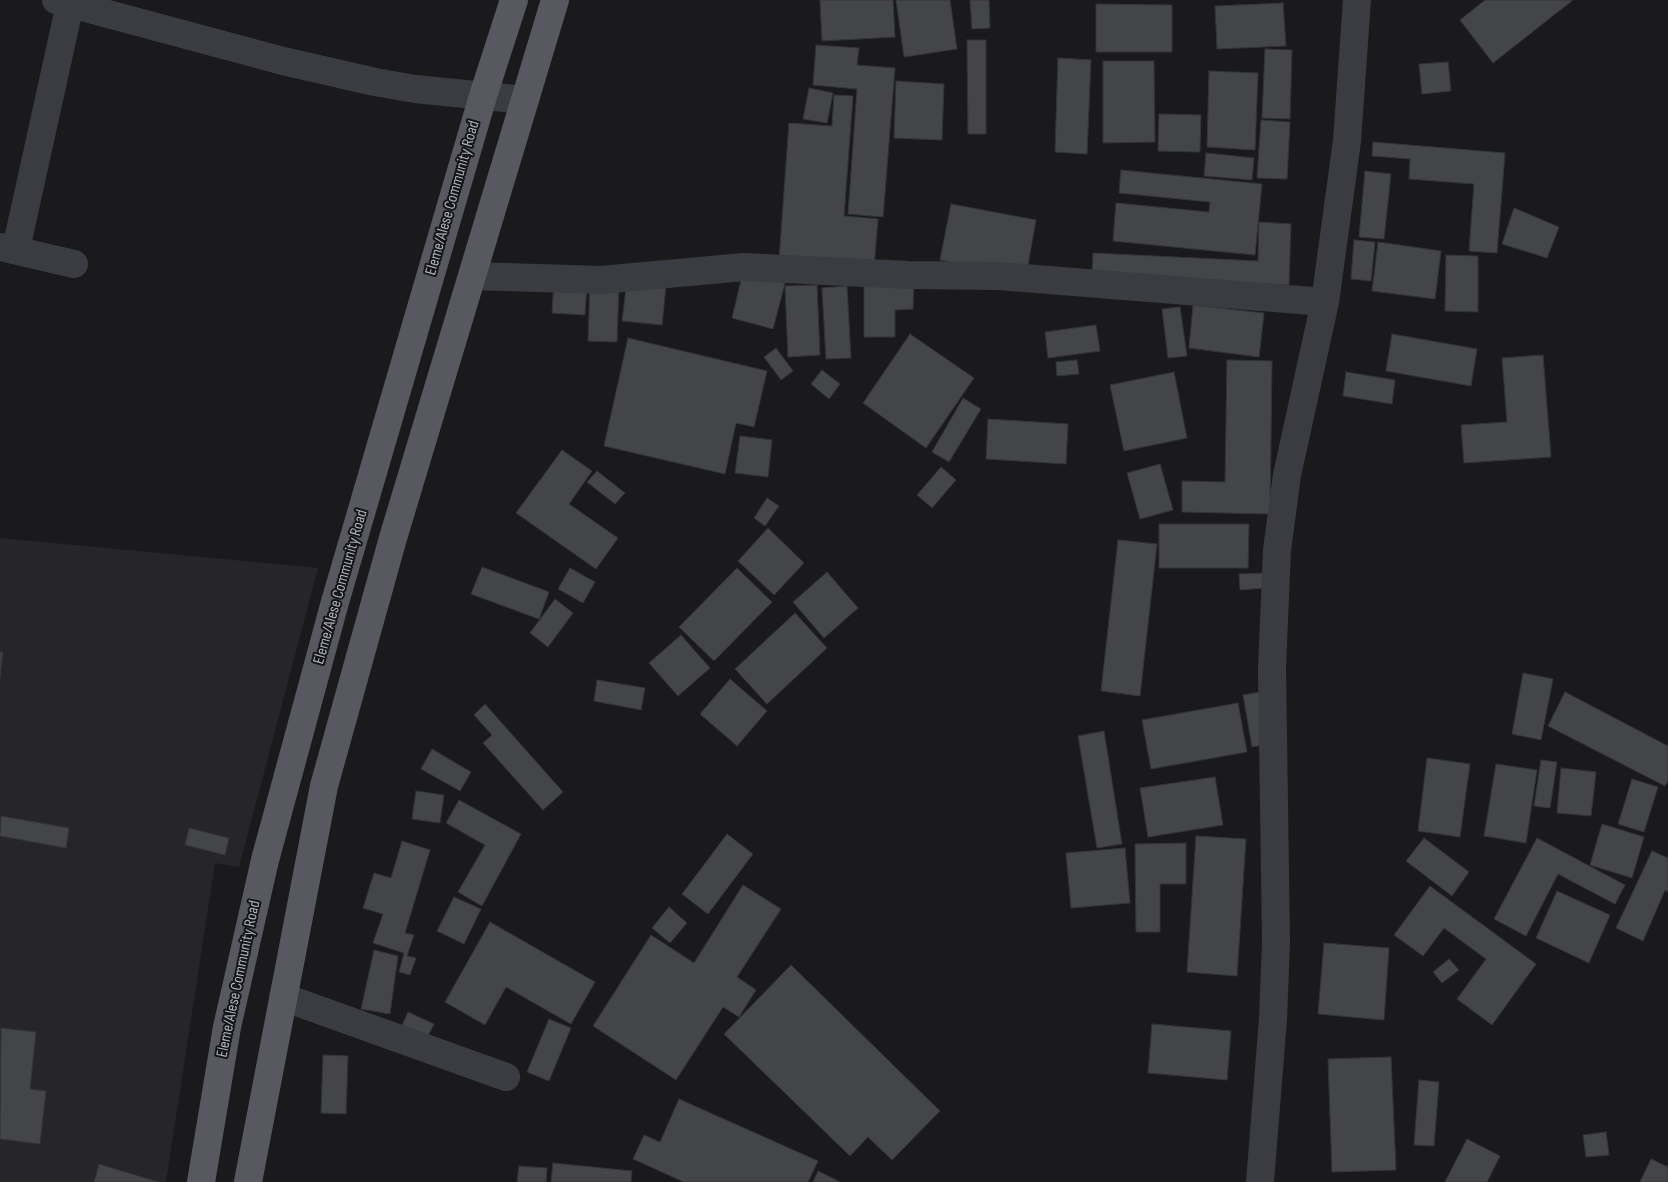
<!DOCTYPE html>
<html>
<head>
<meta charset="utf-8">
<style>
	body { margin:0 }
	canvas { display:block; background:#1a1a1c }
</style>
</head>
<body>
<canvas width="1668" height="1182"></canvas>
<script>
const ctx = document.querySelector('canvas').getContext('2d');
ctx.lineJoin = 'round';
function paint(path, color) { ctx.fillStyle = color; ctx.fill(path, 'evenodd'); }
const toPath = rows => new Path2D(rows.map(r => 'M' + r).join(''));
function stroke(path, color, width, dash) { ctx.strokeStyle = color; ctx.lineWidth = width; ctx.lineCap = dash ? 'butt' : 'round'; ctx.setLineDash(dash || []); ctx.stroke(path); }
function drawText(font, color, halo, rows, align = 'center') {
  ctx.font = font + ' "Sofia Sans Condensed",sans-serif'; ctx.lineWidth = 4; ctx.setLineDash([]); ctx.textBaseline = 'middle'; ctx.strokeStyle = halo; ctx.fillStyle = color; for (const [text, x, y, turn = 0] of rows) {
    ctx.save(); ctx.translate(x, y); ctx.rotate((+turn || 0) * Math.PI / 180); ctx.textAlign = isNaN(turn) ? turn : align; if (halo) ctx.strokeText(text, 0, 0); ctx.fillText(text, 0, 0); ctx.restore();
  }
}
paint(toPath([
	[0,538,318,568,239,867,215,863,166,1182,0,1182]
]), '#262629');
const building = toPath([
	[820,0,893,0,895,37,822,41,820,0],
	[896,0,950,0,957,49,904,57,896,0],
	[970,0,989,0,990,28,972,29,970,0],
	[1485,0,1573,0,1493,63,1460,20,1485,0],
	[1283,3,1286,46,1217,49,1215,6,1283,3],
	[1096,4,1172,5,1172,52,1096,52,1096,4],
	[967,40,986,40,986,134,968,134,967,40],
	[816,45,859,48,857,65,895,68,883,217,848,214,857,89,813,85,816,45],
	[1265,49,1292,50,1290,119,1262,118,1265,49],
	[1058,58,1091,60,1087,154,1055,152,1058,58],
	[1103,61,1154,61,1155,142,1103,143,1103,61],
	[1448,62,1451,91,1422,94,1419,64,1448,62],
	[1209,71,1258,73,1255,150,1207,147,1209,71],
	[896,81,944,84,942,140,894,138,896,81],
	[809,88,833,93,827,123,803,119,809,88],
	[834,95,853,96,844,216,878,219,874,268,779,260,789,123,832,126,834,95],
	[1159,114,1201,115,1200,152,1158,151,1159,114],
	[1261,120,1290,122,1287,179,1257,178,1261,120],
	[1373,142,1505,153,1497,253,1469,251,1474,184,1409,179,1410,159,1372,156,1373,142],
	[1206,153,1254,158,1252,180,1204,176,1206,153],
	[1121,170,1262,184,1255,255,1113,241,1116,203,1209,212,1210,202,1119,193,1121,170],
	[1365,171,1391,174,1384,239,1359,237,1365,171],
	[951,204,1036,220,1026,276,940,260,951,204],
	[1514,208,1559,227,1547,258,1502,244,1514,208],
	[1259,222,1291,224,1289,285,1092,276,1093,253,1258,261,1259,222],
	[1354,240,1375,242,1371,281,1351,279,1354,240],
	[1378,242,1441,251,1435,299,1372,291,1378,242],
	[1446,255,1478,256,1478,312,1445,311,1446,255],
	[743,272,785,283,773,329,732,318,743,272],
	[554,280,587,283,585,315,552,313,554,280],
	[627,281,666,285,662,325,622,321,627,281],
	[590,283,619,284,617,342,588,341,590,283],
	[864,283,914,283,913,309,895,310,895,337,864,337,864,283],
	[817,285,820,355,788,357,785,286,817,285],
	[847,286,851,358,826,359,822,288,847,286],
	[1193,305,1264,313,1259,357,1189,348,1193,305],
	[1180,307,1187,356,1168,358,1162,309,1180,307],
	[1096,325,1100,351,1048,358,1045,332,1096,325],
	[910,334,974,378,926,448,863,403,910,334],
	[1392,334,1477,349,1471,386,1386,371,1392,334],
	[628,338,767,371,754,427,736,423,725,474,604,446,628,338],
	[776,348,793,371,781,380,764,357,776,348],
	[1543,355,1551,457,1464,463,1461,425,1507,422,1502,358,1543,355],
	[1077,360,1079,374,1057,376,1056,362,1077,360],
	[1227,360,1272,361,1270,514,1182,512,1182,481,1225,482,1227,360],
	[822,370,840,384,829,399,811,384,822,370],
	[1174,372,1187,438,1124,451,1110,385,1174,372],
	[1346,372,1395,380,1392,404,1343,396,1346,372],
	[963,398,981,409,949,462,932,452,963,398],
	[988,419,1068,424,1066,464,986,459,988,419],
	[740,436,772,440,768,477,735,473,740,436],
	[562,450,592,471,569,504,618,538,596,569,516,513,562,450],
	[1160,464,1173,510,1140,519,1127,473,1160,464],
	[941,467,956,480,932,508,917,495,941,467],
	[597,471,625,493,615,504,587,482,597,471],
	[767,498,779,506,765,526,754,518,767,498],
	[1159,524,1249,524,1248,568,1159,568,1159,524],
	[768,528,804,563,774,595,738,561,768,528],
	[1118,540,1157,544,1140,696,1101,691,1118,540],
	[482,567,549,592,539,619,471,594,482,567],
	[570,568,595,582,583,603,558,589,570,568],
	[737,568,772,602,714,661,679,627,737,568],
	[827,572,858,608,824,638,793,602,827,572],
	[1264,573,1265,588,1240,590,1239,574,1264,573],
	[555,599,573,613,548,647,530,633,555,599],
	[795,613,827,648,767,704,735,669,795,613],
	[681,635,710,668,678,696,649,663,681,635],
	[0,652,3,652,0,678,0,652],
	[1523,673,1553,679,1541,740,1512,734,1523,673],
	[730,679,767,711,737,746,700,714,730,679],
	[597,680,645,688,641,710,594,701,597,680],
	[1260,692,1269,744,1252,747,1243,695,1260,692],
	[1565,692,1668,746,1668,781,1665,786,1548,726,1565,692],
	[1238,703,1247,752,1151,769,1142,720,1238,703],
	[485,704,563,792,543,810,483,743,492,735,474,715,485,704],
	[1104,731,1122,844,1097,848,1078,736,1104,731],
	[432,749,471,772,460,791,421,769,432,749],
	[1427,758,1470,764,1460,837,1418,831,1427,758],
	[1541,760,1557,762,1550,808,1534,806,1541,760],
	[1496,764,1537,770,1526,843,1484,836,1496,764],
	[1561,768,1596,772,1591,816,1557,813,1561,768],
	[1215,777,1223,825,1148,837,1140,788,1215,777],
	[1632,779,1658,787,1644,832,1618,824,1632,779],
	[416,791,444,795,440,823,412,819,416,791],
	[459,800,521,834,482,906,458,892,485,845,446,823,459,800],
	[1,816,69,828,66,848,0,836,1,816],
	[1602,824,1644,837,1632,878,1590,865,1602,824],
	[189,828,229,838,225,855,185,845,189,828],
	[727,834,753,854,708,914,682,894,727,834],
	[1196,836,1246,839,1237,976,1187,972,1196,836],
	[1424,838,1469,872,1452,896,1406,861,1424,838],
	[1537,838,1625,885,1615,904,1558,874,1526,936,1494,919,1537,838],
	[402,841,430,850,405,933,414,935,407,956,416,958,410,975,399,972,404,953,373,943,383,914,363,908,374,873,391,878,402,841],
	[1186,843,1186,884,1160,884,1160,932,1136,932,1135,844,1186,843],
	[1125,848,1130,903,1071,908,1066,853,1125,848],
	[1652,851,1668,858,1668,892,1665,890,1643,941,1616,928,1652,851],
	[743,885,781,909,737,977,756,990,739,1017,723,1007,676,1080,593,1026,651,935,694,963,743,885],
	[1430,886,1536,964,1492,1025,1457,999,1486,959,1444,928,1423,956,1394,935,1430,886],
	[1557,891,1610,915,1589,963,1536,938,1557,891],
	[454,897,481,909,464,944,437,931,454,897],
	[669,907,687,923,670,943,652,928,669,907],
	[490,922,595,982,571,1024,506,987,485,1025,445,1002,490,922],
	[1324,943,1389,948,1384,1020,1318,1014,1324,943],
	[374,950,398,956,390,1014,361,1009,374,950],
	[1449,959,1459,970,1442,983,1433,972,1449,959],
	[791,965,940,1111,892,1160,868,1137,850,1156,724,1034,791,965],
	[408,1012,434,1024,425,1042,400,1030,408,1012],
	[549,1019,571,1028,549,1081,527,1072,549,1019],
	[1152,1024,1231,1031,1227,1080,1148,1073,1152,1024],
	[1,1028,36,1032,30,1089,46,1091,40,1144,0,1139,1,1028],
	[323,1055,348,1056,346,1114,321,1113,323,1055],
	[1391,1057,1396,1170,1332,1172,1328,1059,1391,1057],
	[1419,1080,1439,1082,1434,1146,1414,1145,1419,1080],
	[679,1099,818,1161,808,1182,684,1182,633,1159,644,1135,660,1142,679,1099],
	[1606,1132,1609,1155,1586,1157,1583,1135,1606,1132],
	[1467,1139,1500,1156,1487,1182,1445,1182,1467,1139],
	[1651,1159,1668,1167,1668,1182,1640,1182,1651,1159],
	[553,1163,632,1171,631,1182,551,1182,553,1163],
	[99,1164,158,1182,94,1182,99,1164],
	[519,1166,547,1168,546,1182,517,1182,519,1166],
	[818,1171,840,1182,813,1182,818,1171]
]);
paint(building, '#444549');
stroke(building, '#343438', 1);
stroke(toPath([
	[56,0,283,61,375,82,415,89,525,100],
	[0,247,74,264],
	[16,249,70,4],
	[472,276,601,280,744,267,908,275,999,276,1325,302],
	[283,997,506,1077],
	[1260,1182,1273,1019,1276,942,1272,667,1277,550,1287,475,1325,302,1347,141,1357,0]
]), '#3b3c41', 28);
stroke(toPath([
	[201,1182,227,1027,265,860,335,602,483,96,514,0],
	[248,1182,324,786,393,538,555,0]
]), '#585960', 28);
drawText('16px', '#aeb2bb', '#151518', [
	["Eleme/Alese Community Road",453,198,-74],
	["Eleme/Alese Community Road",341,587,-74],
	["Eleme/Alese Community Road",239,979,-78]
]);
</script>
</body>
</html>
